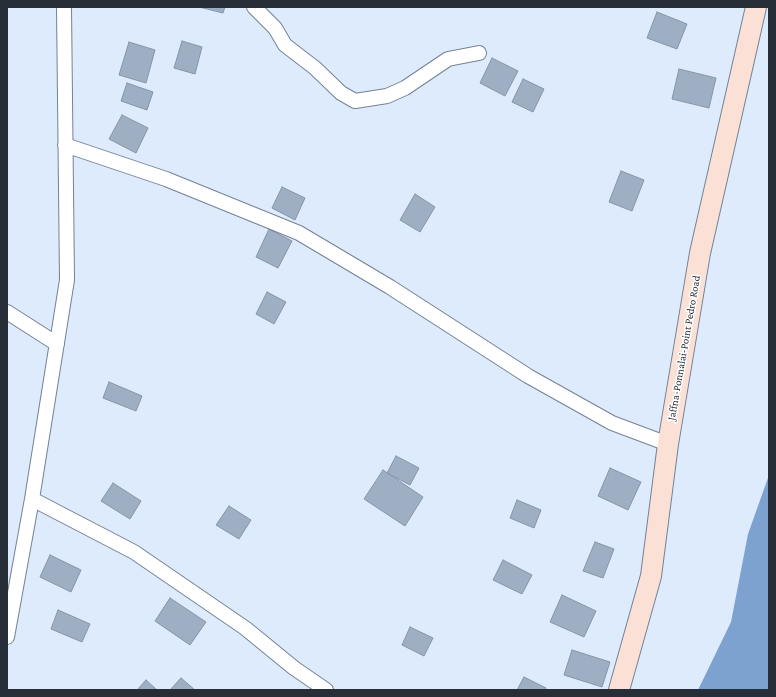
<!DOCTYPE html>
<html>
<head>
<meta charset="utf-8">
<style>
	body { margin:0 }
	#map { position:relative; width:776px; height:697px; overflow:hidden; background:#deebfd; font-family:"Crimson Pro",serif }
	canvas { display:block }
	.frame { position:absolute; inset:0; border:8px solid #282e37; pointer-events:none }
</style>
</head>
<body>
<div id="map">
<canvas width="776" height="697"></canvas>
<div class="frame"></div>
</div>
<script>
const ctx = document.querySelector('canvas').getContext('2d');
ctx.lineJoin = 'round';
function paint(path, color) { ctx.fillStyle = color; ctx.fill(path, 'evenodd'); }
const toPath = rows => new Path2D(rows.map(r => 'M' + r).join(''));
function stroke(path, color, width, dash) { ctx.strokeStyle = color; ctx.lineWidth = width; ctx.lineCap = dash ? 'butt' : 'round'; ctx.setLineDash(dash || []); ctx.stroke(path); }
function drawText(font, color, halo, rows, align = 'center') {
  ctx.font = font + ' "Crimson Pro",serif'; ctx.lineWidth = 3; ctx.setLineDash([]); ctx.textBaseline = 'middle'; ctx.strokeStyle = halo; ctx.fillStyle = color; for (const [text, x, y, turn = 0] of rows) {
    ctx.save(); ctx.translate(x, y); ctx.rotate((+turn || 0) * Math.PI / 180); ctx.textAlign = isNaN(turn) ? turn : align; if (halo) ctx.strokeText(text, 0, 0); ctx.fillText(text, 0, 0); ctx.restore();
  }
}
paint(toPath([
	[769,475,769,690,698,690,731,622,748,534]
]), '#7ea2cf');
const building = toPath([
	[199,7,225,7,223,13,199,7],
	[657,12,687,24,677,49,647,38,657,12],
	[182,41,202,47,195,74,174,68,182,41],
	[129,42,155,50,146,83,119,75,129,42],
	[492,58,518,71,505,96,480,83,492,58],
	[679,69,716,78,709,108,672,99,679,69],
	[523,79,544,89,533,112,512,102,523,79],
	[127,83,153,92,147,110,121,101,127,83],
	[122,115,148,128,136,153,109,139,122,115],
	[621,171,644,180,632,211,609,202,621,171],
	[282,187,305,198,295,220,272,208,282,187],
	[415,194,435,207,420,232,400,220,415,194],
	[269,229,292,241,278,268,256,257,269,229],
	[267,292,286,302,274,324,256,314,267,292],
	[109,382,142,396,136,411,103,398,109,382],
	[396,456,419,468,410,485,387,473,396,456],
	[610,468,641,482,628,510,598,496,610,468],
	[383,470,423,497,405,526,364,499,383,470],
	[113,483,141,501,130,519,101,501,113,483],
	[517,500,541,510,534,528,510,518,517,500],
	[229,506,251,520,239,539,216,525,229,506],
	[595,542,614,549,603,578,583,571,595,542],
	[50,555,81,570,71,592,40,577,50,555],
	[503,560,532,575,522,594,493,580,503,560],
	[562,595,596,611,584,637,550,622,562,595],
	[170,598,206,622,190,645,155,621,170,598],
	[58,610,90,624,82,642,51,629,58,610],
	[410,627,433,638,424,656,402,645,410,627],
	[572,650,610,662,602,687,564,675,572,650],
	[524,677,546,688,545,690,517,690,524,677],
	[181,678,195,690,170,690,181,678],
	[146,680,157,690,137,690,146,680]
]);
paint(building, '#9eaec3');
stroke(building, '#8595a9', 1);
const minor = toPath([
	[254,7,275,28,285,45,315,68,341,93,355,101,387,96,405,88,448,59,479,53],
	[65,145,166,179,299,233,390,287,528,376,612,423,668,444],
	[7,312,57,344],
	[32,499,134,552,245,628,294,668,326,690],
	[7,637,32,499,67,280,64,7]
]);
const secondary = toPath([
	[619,690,651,576,668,444,700,253,756,7]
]);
stroke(minor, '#738296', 16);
stroke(secondary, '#738296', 22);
stroke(minor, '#fff', 14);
stroke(secondary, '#fbe1d5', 20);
drawText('11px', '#282e37', '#fff', [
	["Jaffna-Ponnalai-Point Pedro Road",684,348,-80]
]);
</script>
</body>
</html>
